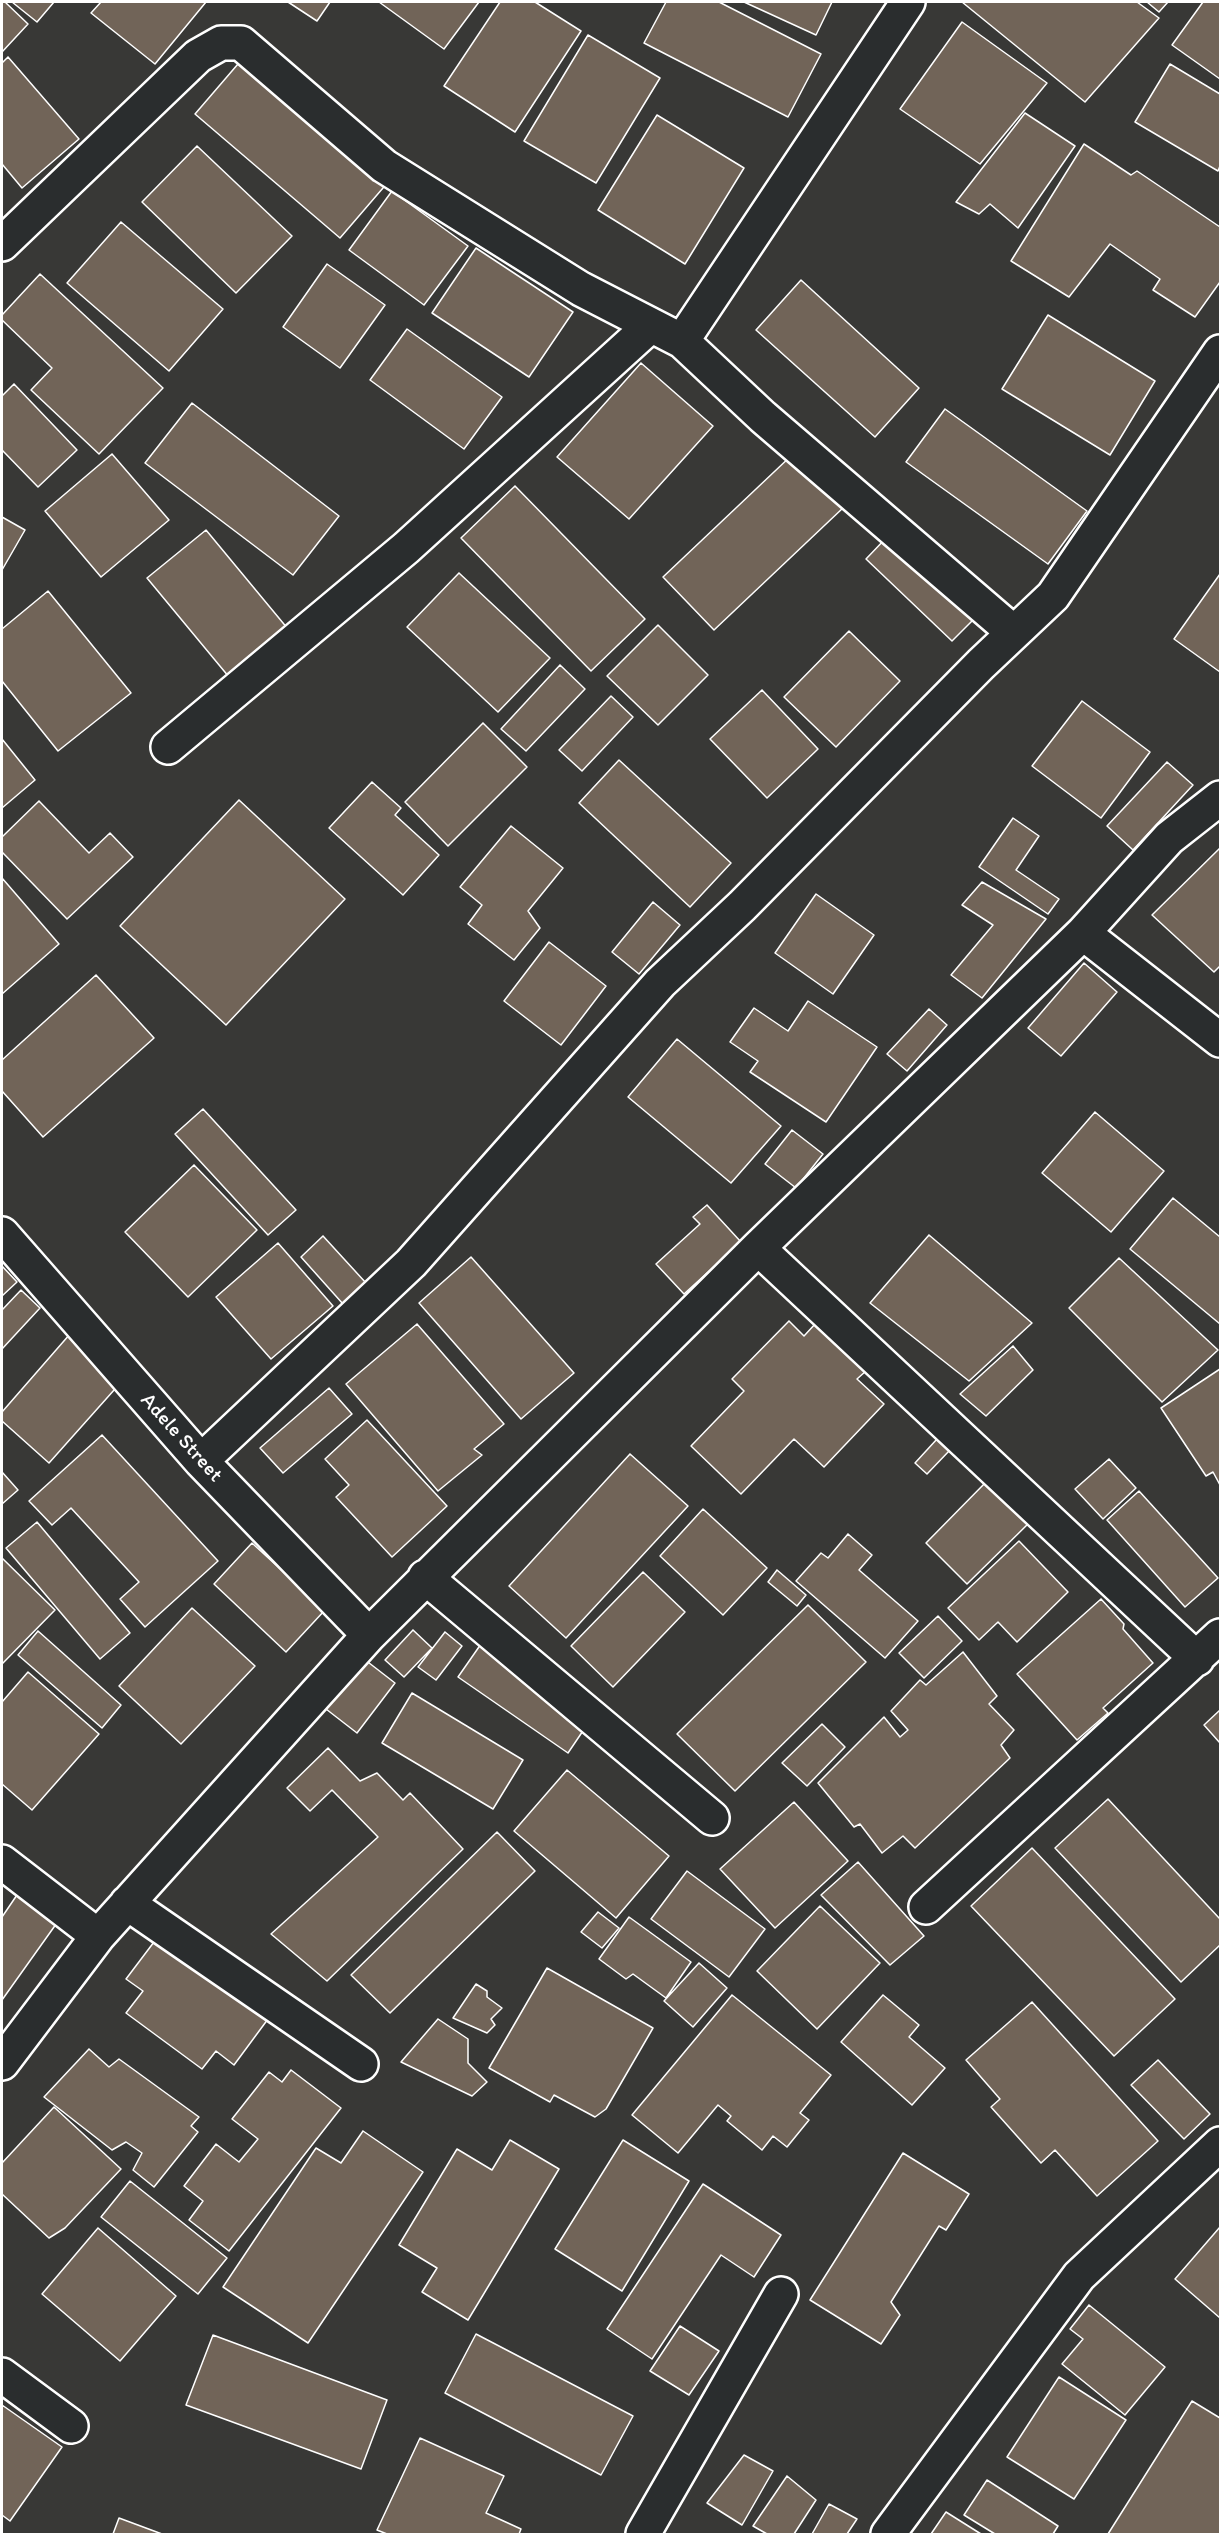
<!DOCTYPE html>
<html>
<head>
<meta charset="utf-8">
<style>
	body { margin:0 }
	#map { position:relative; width:1222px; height:2536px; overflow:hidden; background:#383836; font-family:Itim,sans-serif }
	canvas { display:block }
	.frame { position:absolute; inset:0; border:3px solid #fff; pointer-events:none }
</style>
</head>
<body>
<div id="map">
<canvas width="1222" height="2536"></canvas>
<div class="frame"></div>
</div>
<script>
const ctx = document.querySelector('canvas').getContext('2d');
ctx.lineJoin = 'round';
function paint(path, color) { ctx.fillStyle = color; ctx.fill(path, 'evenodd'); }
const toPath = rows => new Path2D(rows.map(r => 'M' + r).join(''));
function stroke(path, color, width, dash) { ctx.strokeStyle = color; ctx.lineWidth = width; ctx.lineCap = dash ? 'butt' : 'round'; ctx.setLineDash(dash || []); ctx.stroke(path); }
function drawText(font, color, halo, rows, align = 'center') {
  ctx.font = font + ' Itim,sans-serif'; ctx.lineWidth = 4.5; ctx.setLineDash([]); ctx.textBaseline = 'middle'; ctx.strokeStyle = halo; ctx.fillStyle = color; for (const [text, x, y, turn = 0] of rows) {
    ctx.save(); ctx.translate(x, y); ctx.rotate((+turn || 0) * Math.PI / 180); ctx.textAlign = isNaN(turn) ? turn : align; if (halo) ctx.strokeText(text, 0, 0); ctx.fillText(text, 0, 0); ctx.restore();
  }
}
const building = toPath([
	[2,2,5,2,28,24,2,52,2,2],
	[12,2,54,2,37,22,12,2],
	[101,2,206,2,155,64,91,13,101,2],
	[288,2,330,2,317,21,288,2],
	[379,2,479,2,444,49,379,2],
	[500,2,535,2,581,31,515,132,444,86,500,2],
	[666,2,719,2,821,54,788,117,644,43,666,2],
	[744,2,832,2,816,35,744,2],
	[962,2,1137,2,1159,18,1085,102,962,2],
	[1147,2,1168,2,1159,12,1147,2],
	[1203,2,1220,2,1220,79,1172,45,1203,2],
	[962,22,1047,83,980,164,900,109,962,22],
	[588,35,660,78,596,183,524,141,588,35],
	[8,57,79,139,22,188,2,164,2,63,8,57],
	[244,57,389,181,340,238,195,114,244,57],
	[1170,64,1220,94,1220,166,1218,171,1135,122,1170,64],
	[1025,113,1075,146,1018,228,990,204,979,214,956,202,1025,113],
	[657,115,744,168,685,264,598,210,657,115],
	[1084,144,1131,175,1137,171,1220,227,1220,282,1195,317,1153,290,1160,279,1110,244,1069,297,1011,261,1084,144],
	[197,146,292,236,236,293,142,202,197,146],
	[392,191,468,246,424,305,349,250,392,191],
	[121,222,223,309,169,371,67,283,121,222],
	[476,248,573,312,529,377,432,313,476,248],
	[327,264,385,305,340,368,283,327,327,264],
	[40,274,163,388,99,454,31,390,52,368,2,320,2,315,40,274],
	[801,280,919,388,875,437,756,330,801,280],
	[1048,315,1155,381,1110,455,1002,389,1048,315],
	[407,329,502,397,464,449,370,380,407,329],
	[641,363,713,426,629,519,557,457,641,363],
	[14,384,77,450,38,487,2,450,2,396,14,384],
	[192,403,339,516,293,575,145,463,192,403],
	[945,409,1087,511,1048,564,906,462,945,409],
	[112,454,169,520,101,577,45,511,112,454],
	[793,454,844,507,714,630,663,577,793,454],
	[515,486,645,619,591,671,461,538,515,486],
	[2,517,25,530,2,570,2,517],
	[206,530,288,629,229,677,147,578,206,530],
	[887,537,974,619,952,641,866,559,887,537],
	[459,573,550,658,498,712,407,627,459,573],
	[1220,574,1220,672,1174,639,1220,574],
	[48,591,131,693,58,751,2,681,2,629,48,591],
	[658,625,708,675,658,725,607,676,658,625],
	[849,631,900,681,836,747,784,697,849,631],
	[560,665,585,689,526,751,501,729,560,665],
	[762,690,818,749,767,798,710,739,762,690],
	[611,696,633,717,582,771,559,750,611,696],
	[1082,701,1150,752,1101,818,1032,766,1082,701],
	[483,723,527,767,448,846,405,802,483,723],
	[2,739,35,780,2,808,2,739],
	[619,760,731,863,690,907,579,803,619,760],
	[1167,762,1193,785,1133,850,1107,826,1167,762],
	[372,782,401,808,395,815,439,855,403,895,329,828,372,782],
	[239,800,345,899,226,1025,120,926,239,800],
	[39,801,89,853,110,833,133,857,67,919,2,852,2,837,39,801],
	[1013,818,1039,836,1016,870,1059,899,1048,914,979,867,1013,818],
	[511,826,563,868,528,911,540,928,514,960,468,924,482,905,460,887,511,826],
	[1220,848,1220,966,1214,972,1152,915,1220,848],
	[2,878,59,944,2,994,2,878],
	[982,882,1046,919,982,998,951,975,993,925,962,905,982,882],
	[816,894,874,935,833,994,775,953,816,894],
	[653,902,680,925,639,974,612,952,653,902],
	[549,942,606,986,561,1045,504,1001,549,942],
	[1084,963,1117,992,1061,1056,1028,1028,1084,963],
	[96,975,154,1038,43,1137,2,1091,2,1060,96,975],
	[808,1001,877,1047,826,1122,750,1072,758,1061,730,1042,754,1008,788,1031,808,1001],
	[929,1009,947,1025,907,1071,887,1054,929,1009],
	[677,1039,781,1126,731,1183,628,1097,677,1039],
	[203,1109,296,1210,268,1235,175,1134,203,1109],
	[1095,1112,1164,1171,1111,1232,1042,1173,1095,1112],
	[792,1130,823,1154,796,1188,765,1164,792,1130],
	[194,1165,257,1230,188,1297,125,1232,194,1165],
	[1173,1198,1220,1237,1220,1324,1130,1249,1173,1198],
	[707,1205,741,1242,684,1294,656,1264,700,1224,693,1217,707,1205],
	[929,1235,1032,1323,969,1381,870,1303,929,1235],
	[323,1236,366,1283,343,1304,301,1257,323,1236],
	[278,1243,333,1306,271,1359,216,1297,278,1243],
	[471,1257,574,1373,521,1419,419,1303,471,1257],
	[1119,1258,1218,1350,1162,1402,1069,1308,1119,1258],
	[2,1266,17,1282,2,1296,2,1266],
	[21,1290,40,1308,2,1349,2,1310,21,1290],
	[789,1321,804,1336,816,1323,866,1371,857,1379,884,1404,824,1467,794,1439,741,1494,691,1446,744,1391,732,1379,789,1321],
	[417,1324,504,1424,474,1449,482,1455,438,1491,346,1384,417,1324],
	[70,1334,123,1380,49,1463,2,1421,2,1412,70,1334],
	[1013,1346,1033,1370,986,1416,960,1394,1013,1346],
	[1220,1369,1220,1485,1213,1472,1206,1476,1161,1408,1220,1369],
	[329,1388,352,1414,283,1473,260,1448,329,1388],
	[367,1420,447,1506,392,1557,336,1497,349,1485,325,1459,367,1420],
	[102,1435,218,1561,145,1627,120,1599,139,1582,71,1508,52,1525,29,1501,102,1435],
	[937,1439,950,1450,927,1474,915,1463,937,1439],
	[630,1454,688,1506,566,1638,509,1586,630,1454],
	[1109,1459,1136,1488,1103,1519,1075,1489,1109,1459],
	[2,1472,18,1490,2,1504,2,1472],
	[988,1480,1030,1522,967,1584,926,1543,988,1480],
	[1139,1491,1218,1578,1185,1607,1107,1520,1139,1491],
	[703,1509,767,1568,723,1615,660,1556,703,1509],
	[37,1522,130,1633,100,1659,6,1548,37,1522],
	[848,1534,872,1555,859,1570,918,1621,885,1658,796,1581,821,1553,828,1558,848,1534],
	[1019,1541,1068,1592,1017,1642,998,1622,979,1640,948,1608,1019,1541],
	[252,1543,325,1610,286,1652,214,1584,252,1543],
	[2,1558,55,1610,2,1664,2,1558],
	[777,1570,806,1595,797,1606,768,1582,777,1570],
	[643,1572,685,1612,613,1687,571,1646,643,1572],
	[1101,1599,1124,1624,1123,1629,1153,1663,1103,1708,1108,1713,1077,1740,1017,1674,1101,1599],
	[808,1605,866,1662,735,1791,677,1734,808,1605],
	[192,1608,255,1666,181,1744,119,1686,192,1608],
	[938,1616,962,1641,924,1678,899,1653,938,1616],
	[413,1630,432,1648,404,1677,385,1660,413,1630],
	[38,1631,121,1705,102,1728,18,1655,38,1631],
	[445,1632,462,1646,436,1680,418,1667,445,1632],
	[481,1644,591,1719,568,1753,458,1677,481,1644],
	[963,1652,997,1696,989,1704,1014,1730,1001,1745,1010,1758,915,1848,903,1836,882,1853,860,1824,854,1827,818,1783,884,1717,900,1737,908,1730,891,1711,920,1680,926,1685,963,1652],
	[364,1659,395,1683,357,1733,326,1709,364,1659],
	[28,1672,99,1734,32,1810,2,1784,2,1702,28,1672],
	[412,1693,523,1760,493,1809,382,1743,412,1693],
	[1220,1710,1220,1743,1204,1725,1220,1710],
	[822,1724,845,1747,807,1786,782,1763,822,1724],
	[328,1748,360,1781,377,1773,403,1800,410,1793,463,1849,327,1981,271,1934,378,1837,332,1790,310,1811,287,1788,328,1748],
	[567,1770,669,1856,616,1918,514,1831,567,1770],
	[1108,1799,1220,1919,1220,1945,1181,1982,1055,1848,1108,1799],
	[794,1802,848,1861,775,1928,720,1869,794,1802],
	[497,1832,535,1871,390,2013,351,1975,497,1832],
	[1032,1848,1175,1999,1114,2056,971,1906,1032,1848],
	[858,1862,924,1936,890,1965,821,1895,858,1862],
	[687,1871,765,1929,729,1977,651,1919,687,1871],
	[19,1892,59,1920,2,2000,2,1917,19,1892],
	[820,1906,880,1963,817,2029,757,1971,820,1906],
	[598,1912,619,1928,602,1948,581,1932,598,1912],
	[629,1917,691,1962,666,1998,633,1974,626,1979,599,1959,629,1917],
	[157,1938,268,2019,234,2065,216,2051,202,2069,126,2013,143,1991,126,1979,157,1938],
	[699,1963,727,1988,693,2027,664,2001,699,1963],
	[547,1968,653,2028,606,2109,595,2117,554,2095,550,2102,489,2068,547,1968],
	[476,1984,487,1991,487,1997,502,2008,491,2019,495,2025,487,2033,453,2018,476,1984],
	[732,1995,831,2075,800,2113,809,2120,787,2147,773,2136,762,2150,727,2121,731,2116,718,2105,678,2153,632,2115,732,1995],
	[883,1995,919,2025,909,2037,945,2068,912,2105,841,2042,883,1995],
	[1032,2002,1158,2141,1097,2196,1055,2150,1041,2163,991,2107,1000,2099,966,2060,1032,2002],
	[438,2019,468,2039,468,2063,487,2082,472,2096,401,2062,438,2019],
	[89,2049,109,2067,119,2059,199,2117,191,2126,198,2132,154,2187,133,2170,142,2153,126,2142,112,2150,44,2097,89,2049],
	[1158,2060,1210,2114,1184,2139,1131,2085,1158,2060],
	[291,2070,341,2108,229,2251,189,2220,203,2201,184,2186,216,2144,239,2162,258,2139,232,2119,269,2072,282,2082,291,2070],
	[54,2107,121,2169,65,2228,49,2238,2,2194,2,2163,54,2107],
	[363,2131,423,2172,308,2343,223,2287,316,2148,341,2163,363,2131],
	[510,2140,559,2169,468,2320,422,2292,437,2268,399,2245,457,2149,492,2170,510,2140],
	[623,2140,689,2181,622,2291,555,2249,623,2140],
	[903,2153,969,2194,946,2230,939,2226,891,2302,900,2315,881,2344,810,2300,903,2153],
	[130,2181,227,2258,198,2294,101,2217,130,2181],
	[703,2184,781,2235,754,2277,721,2255,652,2359,607,2329,703,2184],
	[1220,2227,1220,2318,1175,2279,1220,2227],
	[98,2228,176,2296,120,2361,42,2294,98,2228],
	[1089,2305,1165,2367,1125,2415,1062,2364,1083,2339,1070,2329,1089,2305],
	[680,2326,719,2351,689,2395,650,2371,680,2326],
	[476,2334,633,2416,601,2475,445,2393,476,2334],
	[213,2335,387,2400,361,2469,186,2405,213,2335],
	[1059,2377,1126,2420,1074,2499,1007,2457,1059,2377],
	[1192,2401,1220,2418,1220,2534,1108,2534,1192,2401],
	[2,2405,62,2447,10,2521,2,2515,2,2405],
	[420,2438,504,2476,486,2513,521,2529,519,2534,387,2534,377,2530,420,2438],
	[744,2455,773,2471,742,2525,707,2503,744,2455],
	[787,2476,816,2500,794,2534,767,2534,753,2526,787,2476],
	[987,2480,1058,2526,1053,2534,995,2534,964,2515,987,2480],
	[829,2504,857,2519,847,2534,812,2534,829,2504],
	[946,2512,981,2534,931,2534,946,2512],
	[119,2518,162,2534,113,2534,119,2518]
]);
paint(building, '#716458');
stroke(building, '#fff', 1.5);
const minor = toPath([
	[2,244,198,56,221,43,241,43,384,166,581,289,682,341,763,417,1013,632],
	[682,341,908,2],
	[168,747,406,548,650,326],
	[1083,933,1220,1040],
	[2,1234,201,1461,369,1635],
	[758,1248,1197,1659],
	[201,1461,411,1263,660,983,742,906,981,664,1053,596,1220,352],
	[425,1577,712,1818],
	[2,1862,98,1936],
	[127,1903,361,2064],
	[926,1907,1220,1636],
	[2,2063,98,1936,369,1635,758,1248,1083,933,1169,838,1220,798],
	[2,2375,71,2426],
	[643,2534,781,2294],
	[888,2534,1079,2276,1220,2144]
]);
stroke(minor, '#fff', 38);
stroke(minor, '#2a2d2e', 33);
drawText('21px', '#fff', '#2a2d2e', [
	["Adele Street",181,1438,48]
]);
</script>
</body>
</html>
